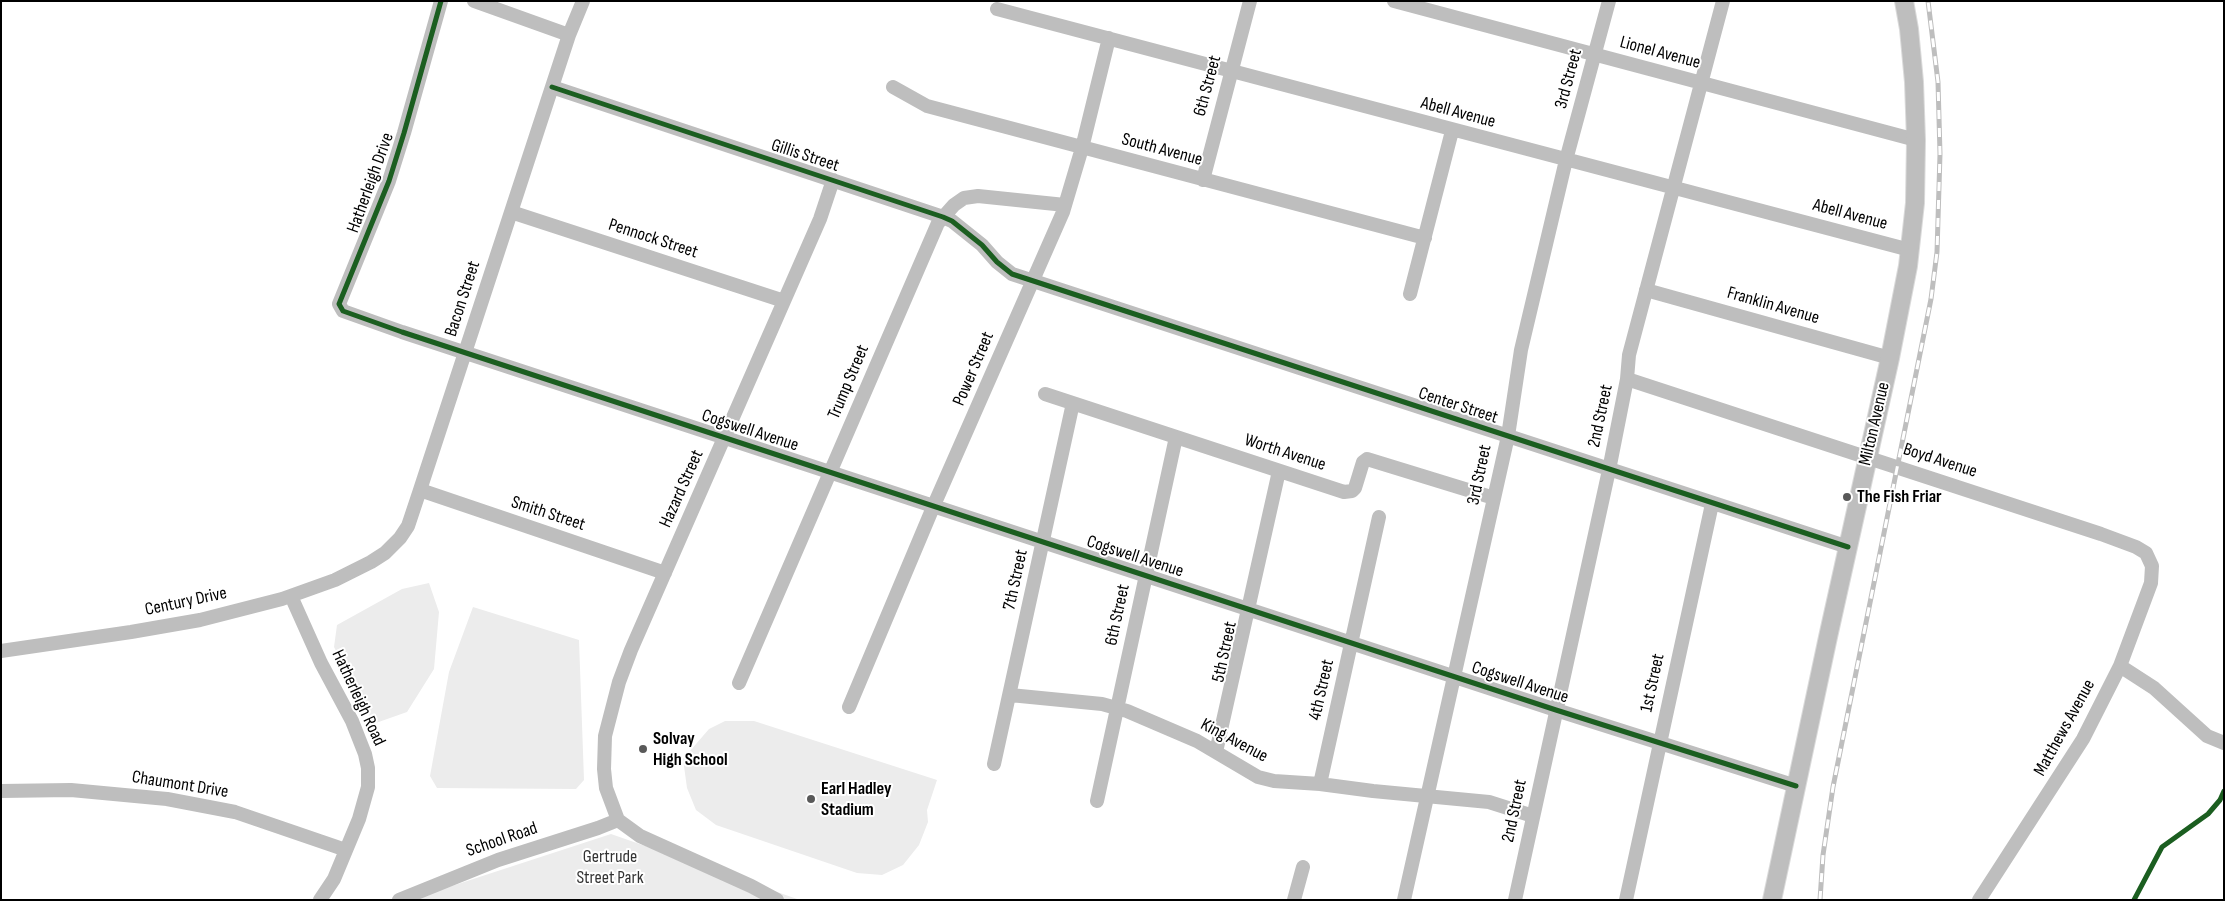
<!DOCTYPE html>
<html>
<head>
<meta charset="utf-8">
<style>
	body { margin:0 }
	#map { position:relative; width:2225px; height:901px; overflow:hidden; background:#fff; font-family:"Sofia Sans Condensed",sans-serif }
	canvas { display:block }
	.frame { position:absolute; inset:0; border:2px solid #000; pointer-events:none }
</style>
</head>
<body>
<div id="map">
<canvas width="2225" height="901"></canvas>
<div class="frame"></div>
</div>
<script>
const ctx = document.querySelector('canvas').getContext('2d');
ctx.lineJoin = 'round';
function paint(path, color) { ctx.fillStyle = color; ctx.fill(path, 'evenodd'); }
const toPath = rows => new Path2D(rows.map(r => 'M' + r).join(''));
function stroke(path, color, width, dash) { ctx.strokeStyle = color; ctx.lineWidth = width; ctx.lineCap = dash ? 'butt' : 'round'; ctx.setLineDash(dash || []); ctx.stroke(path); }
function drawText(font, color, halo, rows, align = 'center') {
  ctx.font = font + ' "Sofia Sans Condensed",sans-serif'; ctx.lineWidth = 4; ctx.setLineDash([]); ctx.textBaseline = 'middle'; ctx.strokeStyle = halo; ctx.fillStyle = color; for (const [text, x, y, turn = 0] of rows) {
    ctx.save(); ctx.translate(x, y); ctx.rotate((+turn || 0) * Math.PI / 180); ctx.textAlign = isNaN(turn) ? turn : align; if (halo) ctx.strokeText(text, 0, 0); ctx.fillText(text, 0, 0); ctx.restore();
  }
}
paint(toPath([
	[429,583,439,612,434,669,407,712,373,724,334,647,337,625,402,589],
	[473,607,579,640,584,780,576,789,437,788,430,776,449,672],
	[725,721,754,721,937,780,927,810,928,822,919,845,903,865,882,875,857,873,716,825,696,810,687,788,683,759,709,729],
	[611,834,800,900,409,900]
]), '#ececec');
const major = toPath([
	[1772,900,1828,637,1890,358,1908,266,1915,203,1916,140,1914,82,1909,29,1904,1]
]);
stroke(major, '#dbdbdb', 20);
stroke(toPath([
	[441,1,404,133,389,181,339,304,343,311,402,332,1556,710,1796,786],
	[474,1,569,35],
	[1394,1,1916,140],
	[997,9,1910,250],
	[552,87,943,217,952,221,982,245,997,262,1012,274,1848,547],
	[893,87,927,106,1425,238],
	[1203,180,1250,1],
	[511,212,784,301],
	[1646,290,1890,358],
	[1410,294,1452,131],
	[1627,379,2101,534,2136,547,2146,553,2152,566,2151,583,2120,666,2083,739,1979,900],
	[1045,394,1344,492,1352,491,1355,488,1363,462,1367,459,1494,498],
	[420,490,665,573],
	[291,596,321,663,352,721,365,754,368,768,368,787,359,819,334,879,320,900],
	[1,651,131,632,200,620,282,599,335,580,371,562,385,553,400,538,408,526,420,490,569,35,583,1],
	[2120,666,2154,688,2207,736,2224,743],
	[739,683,938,223,954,205,964,198,978,196,1065,205],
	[1010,695,1102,704,1127,711,1197,741,1258,777,1274,781,1320,784,1373,791,1489,802,1533,816],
	[849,707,934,505,1063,212,1082,148,1109,38],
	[1216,752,1279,471],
	[994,764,1073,403],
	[1320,784,1379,517],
	[1,791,71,790,167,799,235,812,346,850],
	[1097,801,1176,437],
	[399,900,498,860,598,828,618,820],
	[777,900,751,886,640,836,618,820,606,788,604,769,605,736,619,682,631,650,820,219,833,180],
	[1294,900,1303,867],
	[1404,900,1508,436,1521,350,1566,160,1609,1],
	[1515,900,1609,470,1627,379,1629,355,1723,1],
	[1626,900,1712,504]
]), '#bebebe', 14);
stroke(major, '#bebebe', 18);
const rail = toPath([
	[1820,900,1823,855,1833,787,1931,299,1937,252,1940,154,1938,82,1928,1]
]);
stroke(rail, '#bebebe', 5);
stroke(rail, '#fff', 3, [9]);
stroke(toPath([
	[441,1,404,133,389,181,339,304,343,311,402,332,1556,710,1796,786],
	[552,87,943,217,952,221,982,245,997,262,1012,274,1848,547],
	[2134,900,2162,847,2208,814,2220,800,2224,791]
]), '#1b5e20', 5);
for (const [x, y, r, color] of [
	[1847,497,5,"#595959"],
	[643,749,5,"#595959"],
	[811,799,5,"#595959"]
]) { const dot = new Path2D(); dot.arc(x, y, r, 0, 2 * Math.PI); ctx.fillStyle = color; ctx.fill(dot); stroke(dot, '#fff', 2); }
drawText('18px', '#000', '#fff', [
	["Lionel Avenue",1660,53,15],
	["3rd Street",1569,79,-75],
	["6th Street",1208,86,-75],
	["Abell Avenue",1458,113,15],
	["South Avenue",1162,150,15],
	["Gillis Street",805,156,18],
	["Hatherleigh Drive",371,183,-70],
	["Abell Avenue",1850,215,15],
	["Pennock Street",653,239,18],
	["Bacon Street",463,299,-72],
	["Franklin Avenue",1773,306,16],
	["Power Street",974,369,-67],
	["Trump Street",849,382,-67],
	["Center Street",1458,406,18],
	["2nd Street",1601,416,-78],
	["Milton Avenue",1875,424,-77],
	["Cogswell Avenue",750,431,18],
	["Worth Avenue",1285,453,18],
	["Boyd Avenue",1940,461,18],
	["3rd Street",1480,475,-78],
	["Hazard Street",682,489,-66],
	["Smith Street",548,514,18],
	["Cogswell Avenue",1135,557,18],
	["7th Street",1016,580,-78],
	["Century Drive",186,602,-12],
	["6th Street",1118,615,-78],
	["5th Street",1225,652,-78],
	["Cogswell Avenue",1520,683,18],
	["1st Street",1653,683,-78],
	["4th Street",1322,690,-77],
	["Hatherleigh Road",358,698,65],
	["Matthews Avenue",2065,728,-61],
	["King Avenue",1234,741,28],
	["Chaumont Drive",180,785,9],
	["2nd Street",1515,811,-78],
	["School Road",502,840,-19]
]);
drawText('bold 18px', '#000', '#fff', [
	["The Fish Friar",1857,497],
	["Solvay",653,739],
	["High School",653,760],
	["Earl Hadley",821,789],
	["Stadium",821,810]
], 'left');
drawText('18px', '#333', '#fff', [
	["Gertrude",610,857],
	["Street Park",610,878]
]);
</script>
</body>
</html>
